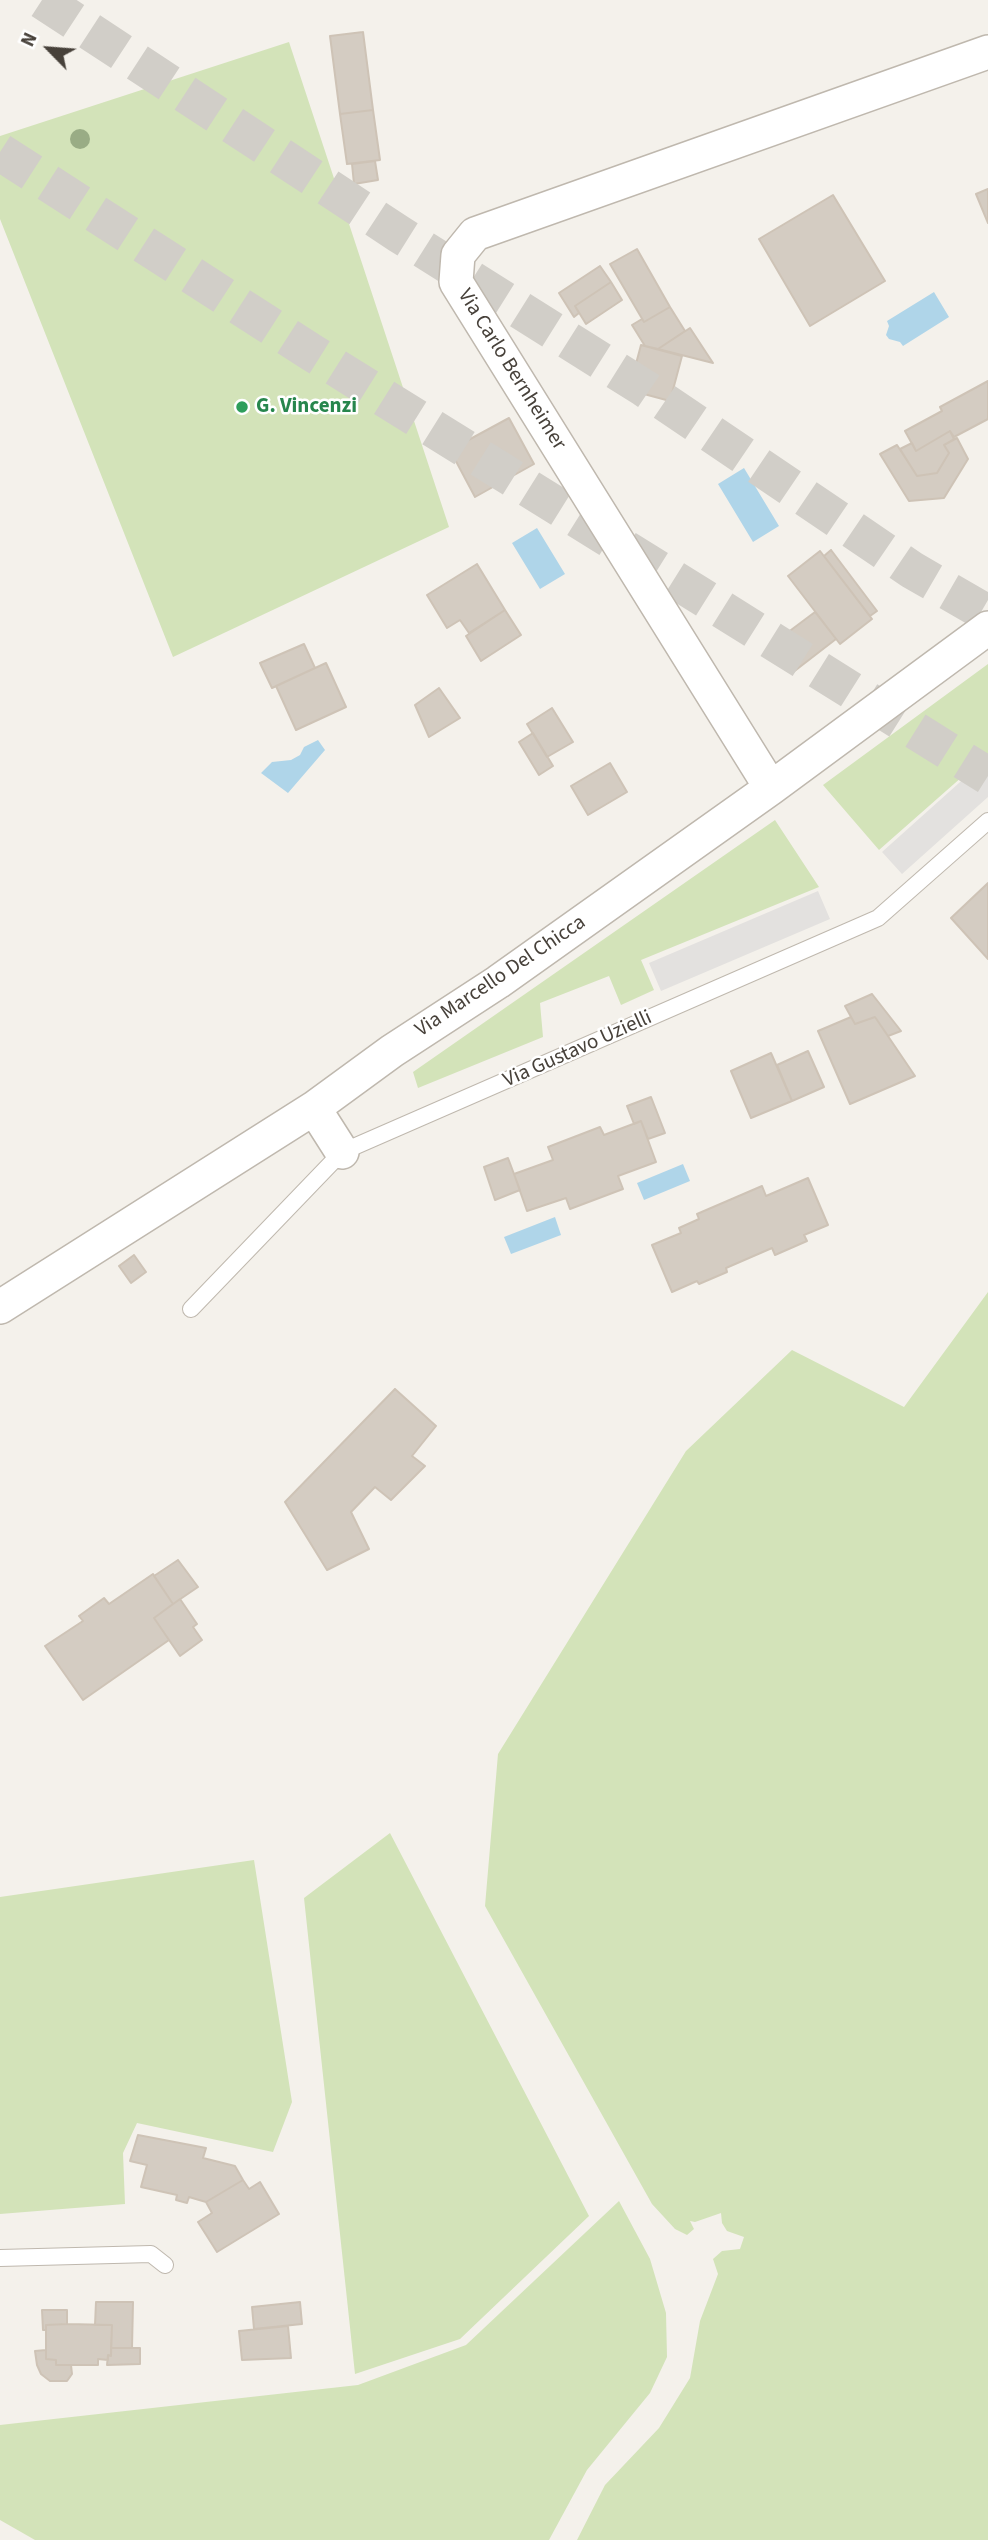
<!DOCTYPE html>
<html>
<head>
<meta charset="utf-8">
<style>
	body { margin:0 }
	#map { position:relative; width:988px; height:2540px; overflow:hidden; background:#f4f1eb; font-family:"Source Sans 3",sans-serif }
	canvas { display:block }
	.north { position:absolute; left:14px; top:14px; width:70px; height:70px; -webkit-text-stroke:5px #fff; paint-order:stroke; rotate:295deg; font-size:19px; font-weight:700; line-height:28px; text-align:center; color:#47413a }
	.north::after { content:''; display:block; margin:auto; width:24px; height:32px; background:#47413a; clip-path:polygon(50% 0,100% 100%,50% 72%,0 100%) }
</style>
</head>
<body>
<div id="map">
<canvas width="988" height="2540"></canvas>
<div class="north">N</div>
</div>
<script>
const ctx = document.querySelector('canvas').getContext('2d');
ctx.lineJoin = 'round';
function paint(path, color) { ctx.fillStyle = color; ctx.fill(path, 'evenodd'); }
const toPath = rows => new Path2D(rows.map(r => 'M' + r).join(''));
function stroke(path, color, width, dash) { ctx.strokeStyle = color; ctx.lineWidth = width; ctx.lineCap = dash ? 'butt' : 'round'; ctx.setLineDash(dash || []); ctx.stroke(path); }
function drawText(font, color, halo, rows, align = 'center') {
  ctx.font = font + ' "Source Sans 3",sans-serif'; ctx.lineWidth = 5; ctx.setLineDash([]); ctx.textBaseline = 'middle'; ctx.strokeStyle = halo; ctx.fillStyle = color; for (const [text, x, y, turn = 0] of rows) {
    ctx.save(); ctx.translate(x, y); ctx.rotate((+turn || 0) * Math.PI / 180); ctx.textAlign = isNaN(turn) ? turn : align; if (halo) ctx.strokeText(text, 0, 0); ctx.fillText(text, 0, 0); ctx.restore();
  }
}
paint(toPath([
	[289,42,449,527,173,657,0,219,0,136],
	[988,664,988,754,879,850,823,785],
	[775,820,819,887,641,960,654,990,621,1005,609,976,540,1003,543,1037,418,1088,413,1072],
	[988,1292,988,2540,577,2540,605,2485,659,2428,690,2378,700,2321,718,2274,713,2259,722,2251,740,2249,744,2237,727,2231,722,2223,721,2213,695,2222,690,2221,694,2229,687,2235,675,2229,652,2204,485,1906,498,1754,686,1451,792,1350,904,1407],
	[390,1833,589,2216,460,2339,355,2374,304,1898],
	[254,1860,292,2102,273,2152,137,2123,123,2153,125,2204,0,2214,0,1897],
	[619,2201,650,2259,666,2313,667,2357,650,2393,587,2470,549,2540,35,2540,0,2520,0,2425,358,2385,466,2345]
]), '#d3e3b9');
paint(toPath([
	[988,757,988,797,902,874,882,852],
	[818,891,830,919,661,991,649,963]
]), '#e3e1df');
paint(toPath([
	[934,292,949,317,903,346,900,342,889,339,886,335,889,326,887,321],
	[744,468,779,526,753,542,718,484],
	[537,528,565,574,540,589,512,543],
	[318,740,325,750,288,793,261,773,272,762,291,760,300,755,304,747],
	[683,1164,690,1181,644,1200,637,1183],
	[555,1217,561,1235,511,1254,504,1237]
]), '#afd5e9');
const building = toPath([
	[363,32,373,110,340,114,330,36,363,32],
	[373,110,380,160,347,164,340,114,373,110],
	[375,161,378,180,354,184,352,164,375,161],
	[988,189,988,223,976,194,988,189],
	[833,195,885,281,810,326,759,239,833,195],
	[637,249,670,307,644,322,610,264,637,249],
	[600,266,611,282,575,306,579,313,574,317,559,293,600,266],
	[611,282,622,300,586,324,575,306,611,282],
	[670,307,685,331,658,349,645,346,632,325,642,319,644,322,670,307],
	[690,328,713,363,658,349,690,328],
	[641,345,682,356,670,401,629,390,641,345],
	[988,381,988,419,954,437,950,431,916,451,905,431,942,411,940,407,988,381],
	[509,418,534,464,475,497,450,450,509,418],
	[950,431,954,439,944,445,949,453,937,473,917,476,900,449,912,443,916,451,950,431],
	[957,438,968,459,944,498,909,501,880,454,897,445,917,476,937,473,949,453,944,445,957,438],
	[831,550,877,611,870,616,824,556,831,550],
	[820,551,872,619,840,644,788,576,820,551],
	[477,564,505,610,469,633,460,620,447,628,427,595,477,564],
	[505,610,521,635,481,661,466,636,505,610],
	[815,612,836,639,792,673,771,645,815,612],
	[304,644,315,668,272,688,260,663,304,644],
	[326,663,346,707,296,730,276,686,326,663],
	[439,688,460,718,429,737,415,705,439,688],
	[552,708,573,742,547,757,527,724,552,708],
	[533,733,553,766,539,775,519,742,533,733],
	[610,763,627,792,588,815,571,786,610,763],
	[988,883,988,959,951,918,988,883],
	[872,994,901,1031,888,1036,875,1017,855,1024,845,1006,872,994],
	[851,1017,855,1024,875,1017,915,1076,850,1104,818,1031,851,1017],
	[808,1051,824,1087,792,1101,777,1065,808,1051],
	[771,1053,792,1101,751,1118,731,1071,771,1053],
	[651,1097,665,1133,648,1139,641,1121,634,1124,627,1106,651,1097],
	[641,1121,656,1162,618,1176,623,1189,570,1209,566,1198,527,1211,514,1174,553,1160,548,1147,600,1127,604,1135,641,1121],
	[508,1158,520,1190,495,1200,484,1167,508,1158],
	[808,1178,828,1225,804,1235,807,1241,775,1255,772,1248,726,1268,727,1272,699,1284,697,1281,672,1292,652,1245,681,1233,679,1228,699,1219,697,1214,762,1186,766,1196,808,1178],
	[134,1255,146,1272,131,1283,119,1266,134,1255],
	[395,1389,436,1426,412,1456,425,1466,391,1500,375,1487,351,1512,369,1549,327,1570,285,1502,395,1389],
	[178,1560,198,1587,173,1604,154,1576,178,1560],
	[153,1574,173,1604,154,1618,169,1640,83,1700,45,1646,83,1621,79,1616,104,1598,109,1604,153,1574],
	[180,1599,197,1624,193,1627,202,1640,180,1656,154,1618,180,1599],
	[138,2135,206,2148,203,2158,235,2166,243,2180,206,2202,189,2197,187,2203,176,2200,177,2195,141,2187,147,2165,130,2161,138,2135],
	[243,2180,249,2189,260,2182,279,2214,217,2252,198,2222,212,2213,206,2202,243,2180],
	[96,2302,133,2302,132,2348,111,2348,112,2325,95,2325,96,2302],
	[300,2302,302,2324,254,2329,252,2307,300,2302],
	[42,2310,67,2310,67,2324,46,2325,46,2330,43,2330,42,2310],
	[67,2324,112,2325,111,2356,108,2355,108,2360,98,2359,98,2365,56,2365,56,2360,46,2359,46,2325,67,2324],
	[288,2326,291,2358,242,2360,239,2331,288,2326],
	[111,2348,140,2348,140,2364,107,2365,108,2355,111,2356,111,2348],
	[46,2350,46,2359,56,2360,56,2365,71,2365,72,2374,67,2381,50,2381,41,2374,37,2365,35,2351,46,2350]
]);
paint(building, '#d4ccc2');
stroke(building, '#cec3b6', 2);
stroke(toPath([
	[42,0,399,234,644,388,912,570,988,614],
	[0,152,311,352,988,776]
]), '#d1cec8', 38, [38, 19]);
const lane = toPath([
	[191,1309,342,1152,878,918,988,821],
	[0,2258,151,2254,165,2265]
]);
const street = toPath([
	[771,788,456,282,458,255,475,234,988,52],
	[314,1108,342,1152],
	[0,1307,314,1108,392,1051,498,982,771,788,988,628]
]);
stroke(lane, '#bfb8ae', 18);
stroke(street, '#bfb8ae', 36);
stroke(lane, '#fff', 16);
stroke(street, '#fff', 33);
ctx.fillStyle = '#99ac85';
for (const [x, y] of [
	[80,139]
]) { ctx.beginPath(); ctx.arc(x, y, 10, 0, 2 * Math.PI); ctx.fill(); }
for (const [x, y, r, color] of [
	[242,407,7,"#2e9e5b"]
]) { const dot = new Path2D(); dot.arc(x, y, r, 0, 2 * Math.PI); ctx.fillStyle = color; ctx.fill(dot); stroke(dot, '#fff', 2.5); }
drawText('21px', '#47413a', '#fff', [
	["Via Carlo Bernheimer",511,370,58],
	["Via Marcello Del Chicca",501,977,-34],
	["Via Gustavo Uzielli",578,1050,-24]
]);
drawText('bold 21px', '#27864d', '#fff', [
	["G. Vincenzi",256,407]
], 'left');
</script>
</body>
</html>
